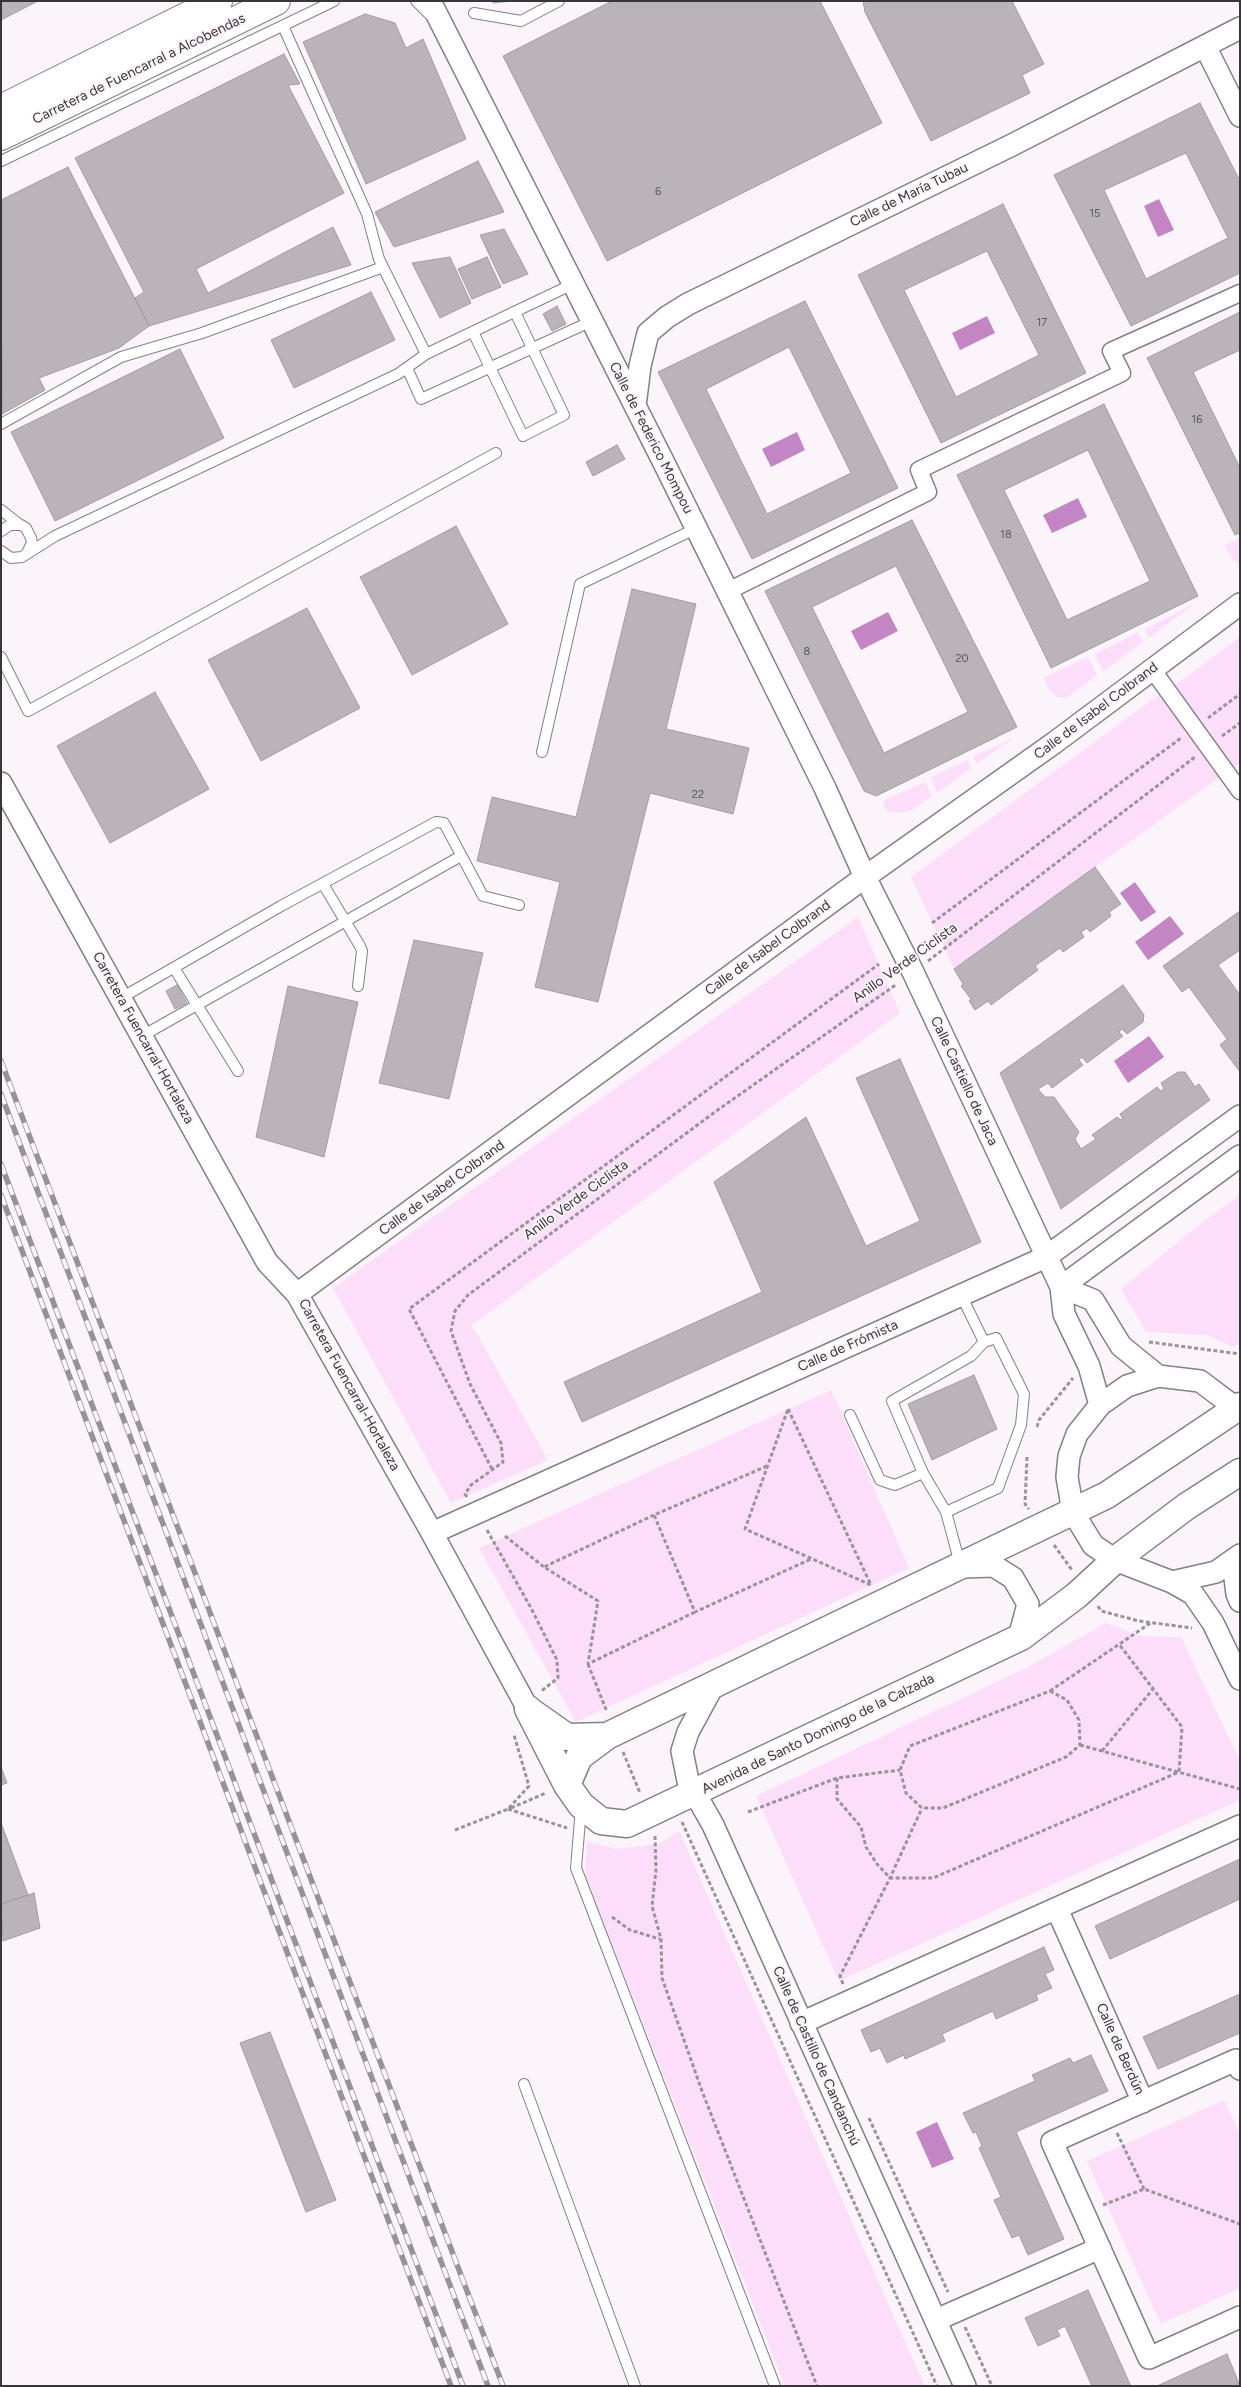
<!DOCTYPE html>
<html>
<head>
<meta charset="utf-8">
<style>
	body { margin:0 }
	#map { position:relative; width:1241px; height:2387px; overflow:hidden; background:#fbf4fa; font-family:Figtree,sans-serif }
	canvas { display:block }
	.frame { position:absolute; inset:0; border:2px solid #393639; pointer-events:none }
</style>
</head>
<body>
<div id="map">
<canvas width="1241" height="2387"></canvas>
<div class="frame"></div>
</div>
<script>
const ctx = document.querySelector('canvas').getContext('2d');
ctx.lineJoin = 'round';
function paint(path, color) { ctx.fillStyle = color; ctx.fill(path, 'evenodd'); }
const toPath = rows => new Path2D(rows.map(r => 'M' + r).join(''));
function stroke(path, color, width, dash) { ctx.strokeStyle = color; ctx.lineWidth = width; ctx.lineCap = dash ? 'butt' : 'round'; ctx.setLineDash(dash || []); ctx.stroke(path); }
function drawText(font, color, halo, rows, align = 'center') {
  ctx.font = font + ' Figtree,sans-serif'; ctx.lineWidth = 4; ctx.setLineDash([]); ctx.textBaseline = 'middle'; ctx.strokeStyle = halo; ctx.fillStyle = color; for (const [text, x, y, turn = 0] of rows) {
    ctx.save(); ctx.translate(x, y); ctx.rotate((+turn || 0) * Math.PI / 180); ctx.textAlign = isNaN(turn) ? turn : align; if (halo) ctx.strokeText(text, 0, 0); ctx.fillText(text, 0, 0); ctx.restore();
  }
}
paint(toPath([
	[1240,538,1240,564,1233,560,1225,545],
	[1194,604,1149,638,1145,629],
	[1138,632,1143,642,1103,672,1095,654],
	[1240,637,1240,763,1232,769,1174,686],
	[1088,657,1097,675,1066,698,1057,697,1048,688,1043,678],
	[1161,693,1220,777,954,969,911,877],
	[1012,739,977,764,973,756],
	[967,760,971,768,937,793,931,777],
	[925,782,932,796,921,804,909,811,896,813,888,812,883,806,885,800],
	[858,917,900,1013,472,1325,548,1460,451,1503,333,1288],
	[1240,1195,1240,1343,1233,1347,1207,1335,1146,1332,1121,1289,1200,1224],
	[831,1390,909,1568,576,1722,479,1548],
	[1106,1623,1142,1636,1181,1637,1240,1761,1240,1800,839,1981,756,1796,1028,1667],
	[679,1831,902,2335,925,2386,785,2386,585,1875,587,1841,616,1849,659,1844],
	[1224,2100,1240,2134,1240,2288,1161,2324,1087,2161]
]), '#fcdefb');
paint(toPath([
	[1159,199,1174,230,1158,237,1144,206],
	[987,316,995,333,960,350,952,333],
	[797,432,805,450,771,467,762,449],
	[1078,498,1087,517,1052,533,1043,515],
	[888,612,898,631,861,650,851,631],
	[1135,882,1156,912,1141,922,1120,893],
	[1170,916,1184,934,1148,960,1135,942],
	[1149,1036,1164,1057,1128,1083,1114,1061],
	[937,2122,954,2159,932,2168,916,2132]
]), '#c385c3');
const building = toPath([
	[1,1,38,1,1,20,1,1],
	[491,1,510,1,494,3,491,1],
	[612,1,820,1,882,123,607,261,503,56,612,1],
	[863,1,1012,1,1044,64,1022,75,1030,93,931,141,865,12,863,1],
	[365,14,395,23,406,48,423,39,466,139,366,184,303,42,365,14],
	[284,54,300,84,288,85,344,193,196,269,208,293,333,227,351,265,149,326,135,298,144,292,75,158,284,54],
	[1200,103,1240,181,1240,273,1131,326,1054,175,1200,103],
	[1186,153,1228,238,1146,279,1104,190,1186,153],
	[478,161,504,212,394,247,375,212,478,161],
	[68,167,149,326,119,348,39,378,45,390,2,414,1,200,68,167],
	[1003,204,1086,373,941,443,858,275,1003,204],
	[987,251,1039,355,956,397,904,290,987,251],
	[504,229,528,274,503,284,480,235,504,229],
	[450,257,471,303,440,318,412,263,450,257],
	[487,257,501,287,472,299,458,269,487,257],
	[371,292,395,340,294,388,271,340,371,292],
	[805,301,898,488,752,559,658,372,805,301],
	[789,347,851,473,767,514,706,389,789,347],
	[557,306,566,324,552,331,543,314,557,306],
	[1240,312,1240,350,1193,372,1240,468,1240,533,1235,535,1147,358,1240,312],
	[180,349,224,438,55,521,11,432,180,349],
	[1104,404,1198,596,1051,668,957,475,1104,404],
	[1088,450,1150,581,1067,620,1004,490,1088,450],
	[617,445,625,459,593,476,586,462,617,445],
	[912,520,1017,727,876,796,864,791,765,591,912,520],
	[896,566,968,712,884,753,812,607,896,566],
	[456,526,508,624,412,675,360,577,456,526],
	[632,589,696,604,666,729,749,748,733,814,650,793,598,1002,535,987,560,882,477,861,492,797,576,817,632,589],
	[307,608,360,708,261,761,208,660,307,608],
	[155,692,209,789,110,843,57,746,155,692],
	[1095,867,1121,904,1109,912,1111,916,1090,932,1087,928,1081,932,1084,937,1063,952,1060,948,1035,966,1038,970,991,1005,988,1001,975,1010,969,1001,971,999,961,986,963,984,954,969,1095,867],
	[1240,911,1240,950,1218,965,1240,995,1240,1072,1220,1045,1227,1039,1189,987,1182,992,1163,966,1240,911],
	[414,940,483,953,449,1099,379,1083,414,940],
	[177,985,187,1003,175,1009,166,991,177,985],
	[1123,985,1144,1015,1143,1022,1127,1034,1122,1029,1119,1032,1123,1036,1087,1063,1082,1057,1079,1060,1083,1065,1052,1088,1048,1083,1038,1089,1045,1097,1054,1097,1079,1132,1075,1139,1081,1149,1096,1139,1092,1135,1117,1117,1121,1120,1123,1119,1120,1114,1157,1087,1161,1091,1164,1089,1161,1083,1178,1072,1185,1072,1195,1087,1199,1084,1210,1100,1061,1209,1000,1073,1123,985],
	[288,986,358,1002,324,1157,256,1137,288,986],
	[900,1059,981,1242,582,1422,564,1382,762,1292,714,1182,806,1117,866,1246,920,1221,856,1078,900,1059],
	[974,1375,997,1429,932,1460,908,1404,974,1375],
	[1,1767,7,1783,1,1785,1,1767],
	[1,1823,28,1895,1,1904,1,1823],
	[1240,1859,1240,1899,1110,1959,1095,1926,1240,1859],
	[34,1893,40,1928,3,1941,1,1904,34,1893],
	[1044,1947,1054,1970,1045,1974,1052,1988,1036,1995,1038,2000,996,2019,993,2011,942,2034,945,2041,905,2059,904,2055,887,2063,880,2048,871,2052,861,2030,1044,1947],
	[1240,1994,1240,2033,1158,2069,1143,2037,1240,1994],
	[270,2032,336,2200,306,2212,240,2043,270,2032],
	[1091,2055,1108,2091,1016,2132,1064,2239,1028,2255,1019,2235,1012,2238,994,2200,1001,2197,979,2148,982,2146,976,2132,973,2133,963,2113,1035,2081,1032,2075,1070,2058,1073,2063,1091,2055],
	[1088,2290,1129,2382,1131,2386,1092,2386,1065,2326,1057,2330,1060,2336,1038,2346,1025,2318,1088,2290],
	[1227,2354,1240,2386,1157,2386,1227,2354]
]);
paint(building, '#bab4ba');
stroke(building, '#a39da3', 1);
const service = toPath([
	[416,1,430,15],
	[474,13,521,21,559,1],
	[283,26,367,214,379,259,426,354],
	[1,161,334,1],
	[473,332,523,436,564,415,515,312],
	[407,368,421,399,592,321],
	[1,424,121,357,202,333,383,267],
	[1,510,20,525],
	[1,531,10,525,21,525,26,528,31,538,32,543,27,553],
	[1,551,11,558,22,557,55,536,398,374,426,354,573,284],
	[1,657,28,711,496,453],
	[542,752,580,584,697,528],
	[323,884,360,946,362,951,358,986],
	[174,968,238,1071],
	[121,998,281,906,436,822,444,823,483,896,519,905],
	[142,1036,461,856],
	[850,1415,880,1480,895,1485,923,1473],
	[946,1512,923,1473,892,1401,971,1356,984,1342],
	[960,1564,946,1512,998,1488,1021,1425,1024,1394,996,1338,984,1342,961,1295],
	[581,1808,576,1868,775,2386],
	[524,2084,635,2386]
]);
const pedestrian = toPath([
	[728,591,928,492,919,470,1122,373,1111,351,1240,293],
	[1152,669,1240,791]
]);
const minor = toPath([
	[430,1,662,459,825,788,865,877,913,972,1061,1287,1064,1314,1089,1366,1100,1405],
	[1205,46,1240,116],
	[635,406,640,366,648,333,667,317,688,304,1012,145,1240,28],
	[1,783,267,1262,297,1294,432,1533,528,1709],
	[1061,1287,1240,1156],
	[1061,1287,1093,1300,1121,1346,1158,1376],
	[297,1294,865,877,1054,743,1240,604],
	[1240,1411,1200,1381,1158,1376,1127,1386,1100,1405,1077,1434,1069,1456,1067,1477,1073,1512,1093,1545,1115,1560,1172,1582,1193,1594,1213,1623,1240,1679],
	[432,1533,1046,1257,1240,1116],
	[1233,1562,1237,1594,1240,1601],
	[962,1567,994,1566,1013,1578,1028,1604,1020,1634,1021,1637],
	[1172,1582,1216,1572,1240,1555],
	[714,1684,688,1732,682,1751,688,1781,713,1825,965,2386],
	[1057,1909,1143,2102],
	[801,2023,1240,1826],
	[1240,2069,1236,2060,1052,2142,1149,2358,1240,2317],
	[936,2320,1100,2248]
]);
const tertiary = toPath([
	[528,1709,567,1785,581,1805,601,1821,627,1824,1021,1637,1077,1595,1115,1560,1187,1506,1240,1472],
	[530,1711,567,1737,607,1736],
	[567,1785,579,1757,607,1736,1107,1495,1240,1406]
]);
const trunk = toPath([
	[1,109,218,1],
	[1,136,276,1]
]);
stroke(service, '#858085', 12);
stroke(pedestrian, '#858085', 19);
stroke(minor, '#858085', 24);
stroke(tertiary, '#858085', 29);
stroke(trunk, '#858085', 30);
stroke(toPath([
	[1208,718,1240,694],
	[1222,736,1240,723],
	[932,923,1181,738],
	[928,961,1195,757],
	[1149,1342,1240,1354],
	[788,1409,871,1585,745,1529,788,1409],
	[1037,1427,1039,1420,1073,1378],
	[1027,1457,1025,1504,1029,1509],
	[767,1466,654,1515,695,1612,811,1559],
	[492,1469,409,1309,879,964],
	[467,1497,465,1494,471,1485,503,1462,501,1443,470,1384,451,1331,455,1311,468,1295,719,1109,897,984],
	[654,1515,544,1567,598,1601,588,1664,695,1612],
	[487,1530,531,1608,557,1660,558,1678,540,1692],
	[505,1536,544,1567],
	[1054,1545,1072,1570],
	[1098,1606,1101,1611,1139,1621,1192,1628],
	[588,1664,607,1712],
	[1050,1691,1067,1700,1079,1720,1080,1745,1066,1757,943,1808,922,1808,906,1793,900,1770,910,1746,1050,1691],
	[1050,1691,1152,1622],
	[1080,1745,1240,1789],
	[1102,1751,1153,1689],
	[623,1752,640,1793],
	[837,1778,837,1799,861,1827,866,1847,877,1864,890,1878,933,1878,1179,1772,1182,1727,1119,1644],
	[511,1808,546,1793],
	[508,1809,567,1828],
	[748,1812,837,1778,900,1770],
	[682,1822,937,2386],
	[455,1830,508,1809,529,1786,514,1735],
	[655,1836,656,1870,652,1906,661,1939,662,1978,702,2091,817,2386],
	[612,1917,630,1930,660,1939],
	[843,1984,840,1976,890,1878,922,1808],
	[869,2118,948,2292],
	[1117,2133,1144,2189],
	[1103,2205,1144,2189,1240,2224],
	[965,2327,992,2386]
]), '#999498', 3, [4, 2.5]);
stroke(service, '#fff', 10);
stroke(pedestrian, '#fff', 16);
stroke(minor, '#fff', 21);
stroke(tertiary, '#fff', 26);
stroke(trunk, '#fff', 28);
const rail = toPath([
	[1,1061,503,2386],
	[1,1094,488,2386],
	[1,1164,463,2386],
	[1,1195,451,2386]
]);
stroke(rail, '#979296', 5.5);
stroke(rail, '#fbf4fa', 4, [11]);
drawText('11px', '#595659', null, [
	["6",658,192],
	["15",1095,214],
	["17",1042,323],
	["16",1197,420],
	["18",1006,535],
	["8",807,652],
	["20",962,659],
	["22",698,795]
]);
drawText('14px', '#393639', '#fbf4fa', [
	["Carretera de Fuencarral a Alcobendas",139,69,-26],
	["Calle de María Tubau",909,195,-26],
	["Calle de Federico Mompou",651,438,63],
	["Calle de Isabel Colbrand",1096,711,-37],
	["Calle de Isabel Colbrand",768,948,-36],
	["Anillo Verde Ciclista",905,963,-36],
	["Carretera Fuencarral-Hortaleza",143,1038,61],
	["Calle Castiello de Jaca",964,1081,65],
	["Calle de Isabel Colbrand",442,1188,-36],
	["Anillo Verde Ciclista",576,1200,-36],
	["Calle de Frómista",848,1346,-24],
	["Carretera Fuencarral-Hortaleza",349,1385,61],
	["Avenida de Santo Domingo de la Calzada",818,1734,-26],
	["Calle de Berdún",1120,2049,66],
	["Calle de Castillo de Candanchú",816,2056,66]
]);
</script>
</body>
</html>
